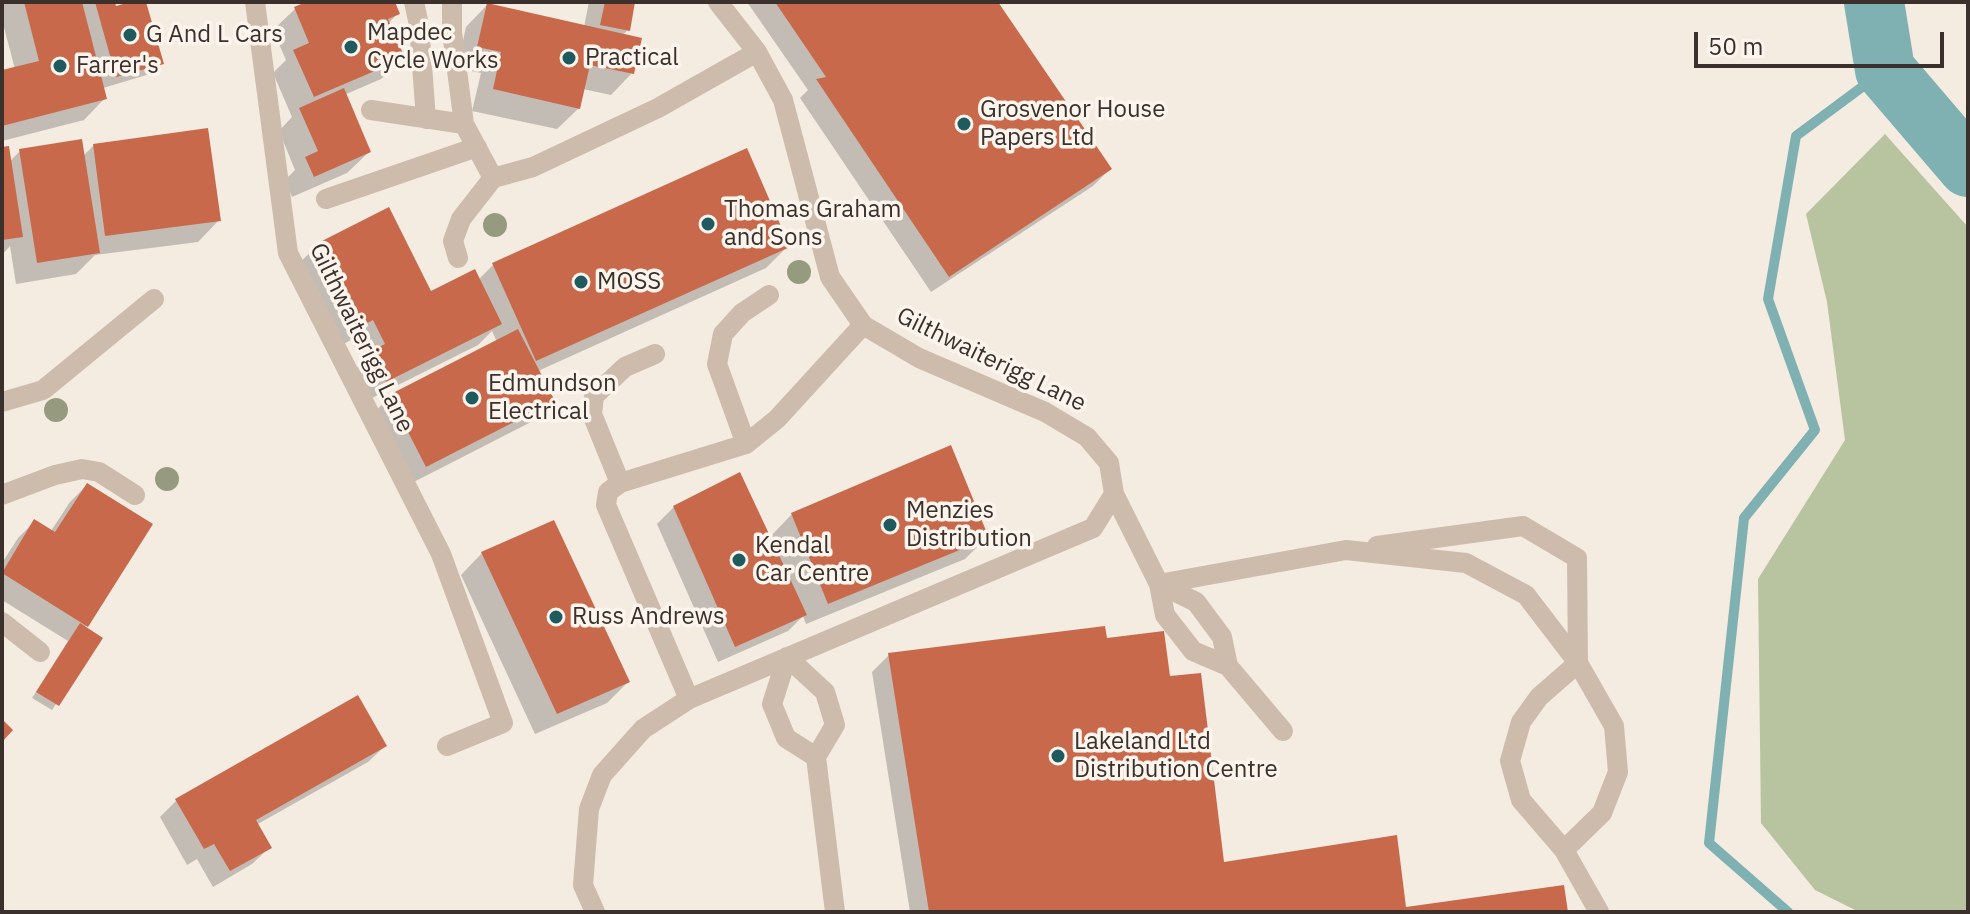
<!DOCTYPE html>
<html>
<head>
<meta charset="utf-8">
<style>
	body { margin:0 }
	#map { position:relative; width:1970px; height:914px; overflow:hidden; background:#f4ebe1; font-family:"IBM Plex Sans",sans-serif }
	canvas { display:block }
	.frame { position:absolute; inset:0; border:4px solid #3b302b; pointer-events:none }
	.scale { position:absolute; left:1694px; top:32px; width:250px; height:36px; box-sizing:border-box; border:4px solid #3b302b; border-top:0; padding-left:10px; font-size:24px; line-height:28px; white-space:nowrap; color:#3b302b; -webkit-text-stroke:6px #fbf5ee; paint-order:stroke }
</style>
</head>
<body>
<div id="map">
<canvas width="1970" height="914"></canvas>
<div class="frame"></div>
<div class="scale">50 m</div>
</div>
<script>
const ctx = document.querySelector('canvas').getContext('2d');
ctx.lineJoin = 'round';
function paint(path, color) { ctx.fillStyle = color; ctx.fill(path, 'evenodd'); }
const toPath = rows => new Path2D(rows.map(r => 'M' + r).join(''));
function stroke(path, color, width, dash) { ctx.strokeStyle = color; ctx.lineWidth = width; ctx.lineCap = dash ? 'butt' : 'round'; ctx.setLineDash(dash || []); ctx.stroke(path); }
function drawText(font, color, halo, rows, align = 'center') {
  ctx.font = font + ' "IBM Plex Sans",sans-serif'; ctx.lineWidth = 7; ctx.setLineDash([]); ctx.textBaseline = 'middle'; ctx.strokeStyle = halo; ctx.fillStyle = color; for (const [text, x, y, turn = 0] of rows) {
    ctx.save(); ctx.translate(x, y); ctx.rotate((+turn || 0) * Math.PI / 180); ctx.textAlign = isNaN(turn) ? turn : align; if (halo) ctx.strokeText(text, 0, 0); ctx.fillText(text, 0, 0); ctx.restore();
  }
}
paint(toPath([
	[1885,134,1968,227,1968,912,1859,912,1815,890,1761,823,1758,579,1845,440,1827,302,1806,214]
]), '#b8c4a0');
paint(toPath([
	[2,2,113,2,115,8,144,2,162,63,150,74,103,88,105,98,84,120,2,141,2,72,15,69,2,20],
	[311,2,393,2,398,13,388,24,403,58,381,79,344,95,369,152,347,173,292,197,285,180,295,170,279,131,292,117,273,73,286,60,273,30,295,9],
	[589,2,633,2,628,30,622,35,632,73,611,95,583,89,579,108,557,129,472,111,481,73,457,68,466,27,487,5,584,27],
	[747,2,995,2,1110,169,1093,186,931,292,800,98,808,90],
	[93,146,219,220,198,242,95,255,76,274,16,284,10,246,2,255,2,149,9,162,20,151,83,156],
	[388,210,430,294,478,280,493,265,788,246,766,268,538,371,553,401,531,422,404,487,369,418,390,396,497,342,492,331,478,345,364,402,350,374,363,362,351,340,336,348,295,267,317,246],
	[87,485,87,625,84,628,100,638,52,710,32,698,68,641,2,600,2,563,18,538,35,521,51,531,70,502],
	[674,507,769,538,792,514,986,538,965,559,806,624,803,616,788,631,718,662,657,524],
	[482,553,628,682,607,703,535,734,461,575],
	[1106,640,1169,678,1223,864,1405,910,1566,912,910,912,872,672,889,655],
	[385,746,368,762,256,825,269,848,252,864,213,887,197,859,187,865,160,817,176,801]
]), '#0003');
stroke(toPath([
	[1788,912,1709,843,1744,518,1815,430,1768,299,1796,136,1885,70]
]), '#7fb0b2', 10);
stroke(toPath([
	[1874,2,1885,70,1968,167]
]), '#7fb0b2', 60);
paint(toPath([
	[24,2,82,2,107,99,2,126,2,70,39,61],
	[95,2,115,2,116,6,130,2,146,2,164,64,116,77],
	[306,2,395,2,400,14,388,19,405,58,314,97,293,50,309,43,294,7],
	[605,2,635,2,630,31,600,25],
	[775,2,998,2,1112,169,949,277,816,79,826,77],
	[487,3,642,38,634,74,590,65,580,109,493,89,501,52,477,47],
	[344,88,371,152,314,177,305,157,318,151,299,108],
	[208,128,221,221,105,236,93,144],
	[82,139,100,253,37,263,19,149],
	[9,146,23,237,2,240,2,147],
	[747,148,790,247,536,361,492,263],
	[389,207,431,291,475,269,502,324,386,382,371,351,385,344,373,320,358,328,316,244],
	[518,329,555,401,426,467,389,395],
	[951,445,989,538,828,604,791,513],
	[740,472,807,615,735,647,673,506],
	[87,483,153,524,88,627,2,573,34,519,55,532],
	[554,520,630,682,557,714,481,552],
	[80,623,103,638,59,706,36,692],
	[1105,626,1107,638,1164,631,1170,676,1201,673,1224,862,1397,835,1406,907,1564,885,1568,912,929,912,888,653],
	[358,695,387,746,256,820,272,848,230,871,214,844,204,849,175,799],
	[2,719,13,730,2,742]
]), '#c8694b');
stroke(toPath([
	[255,2,288,253,441,554,503,723,447,746],
	[414,2,419,25,426,119],
	[452,2,452,32,464,124],
	[371,110,464,124,493,178,533,167,658,108,757,52],
	[326,199,477,147],
	[458,258,453,241,461,219,493,178],
	[2,402,43,390,154,299],
	[746,444,717,364,723,334,742,313,769,295],
	[620,483,592,414,594,396,625,367,655,354],
	[1114,494,1159,584,1346,550,1466,563,1526,595,1578,663,1614,726,1618,772,1602,813,1564,850],
	[2,495,55,475,82,469,99,472,135,495],
	[1377,546,1523,526,1577,558,1578,663,1539,697,1521,722,1510,761,1521,800,1564,850,1599,912],
	[1159,584,1196,602,1222,637,1228,666,1193,651,1165,615,1159,584],
	[2,622,40,652],
	[787,657,825,692,835,725,816,757,786,738,772,704,787,657],
	[1228,666,1283,731],
	[689,699,606,505,608,492,620,483,746,444,777,419,863,325],
	[816,757,835,912],
	[595,912,583,885,589,809,602,775,643,729,689,699,1093,528,1114,494,1109,463,1087,437,1045,412,919,358,863,325,830,277,783,100,757,52,718,2]
]), '#cdbbac', 20);
ctx.fillStyle = '#969b7f';
for (const [x, y] of [
	[495,225],
	[799,272],
	[56,410],
	[167,479]
]) { ctx.beginPath(); ctx.arc(x, y, 12, 0, 2 * Math.PI); ctx.fill(); }
for (const [x, y, r, color] of [
	[130,35,8,"#1f5a5e"],
	[351,47,8,"#1f5a5e"],
	[569,58,8,"#1f5a5e"],
	[60,66,8,"#1f5a5e"],
	[964,124,8,"#1f5a5e"],
	[708,224,8,"#1f5a5e"],
	[581,282,8,"#1f5a5e"],
	[472,398,8,"#1f5a5e"],
	[890,525,8,"#1f5a5e"],
	[739,560,8,"#1f5a5e"],
	[556,617,8,"#1f5a5e"],
	[1058,756,8,"#1f5a5e"]
]) { const dot = new Path2D(); dot.arc(x, y, r, 0, 2 * Math.PI); ctx.fillStyle = color; ctx.fill(dot); stroke(dot, '#fbf5ee', 3); }
drawText('24px', '#3b302b', '#fbf5ee', [
	["Mapdec",367,33],
	["Cycle Works",367,61],
	["G And L Cars",146,35],
	["Practical",585,58],
	["Farrer's",76,66],
	["Grosvenor House",980,110],
	["Papers Ltd",980,138],
	["Thomas Graham",724,210],
	["and Sons",724,238],
	["MOSS",597,282],
	["Edmundson",488,384],
	["Electrical",488,412],
	["Menzies",906,511],
	["Distribution",906,539],
	["Kendal",755,546],
	["Car Centre",755,574],
	["Russ Andrews",572,617],
	["Lakeland Ltd",1074,742],
	["Distribution Centre",1074,770]
], 'left');
drawText('24px', '#3b302b', '#fbf5ee', [
	["Gilthwaiterigg Lane",361,338,64],
	["Gilthwaiterigg Lane",991,360,26]
]);
</script>
</body>
</html>
